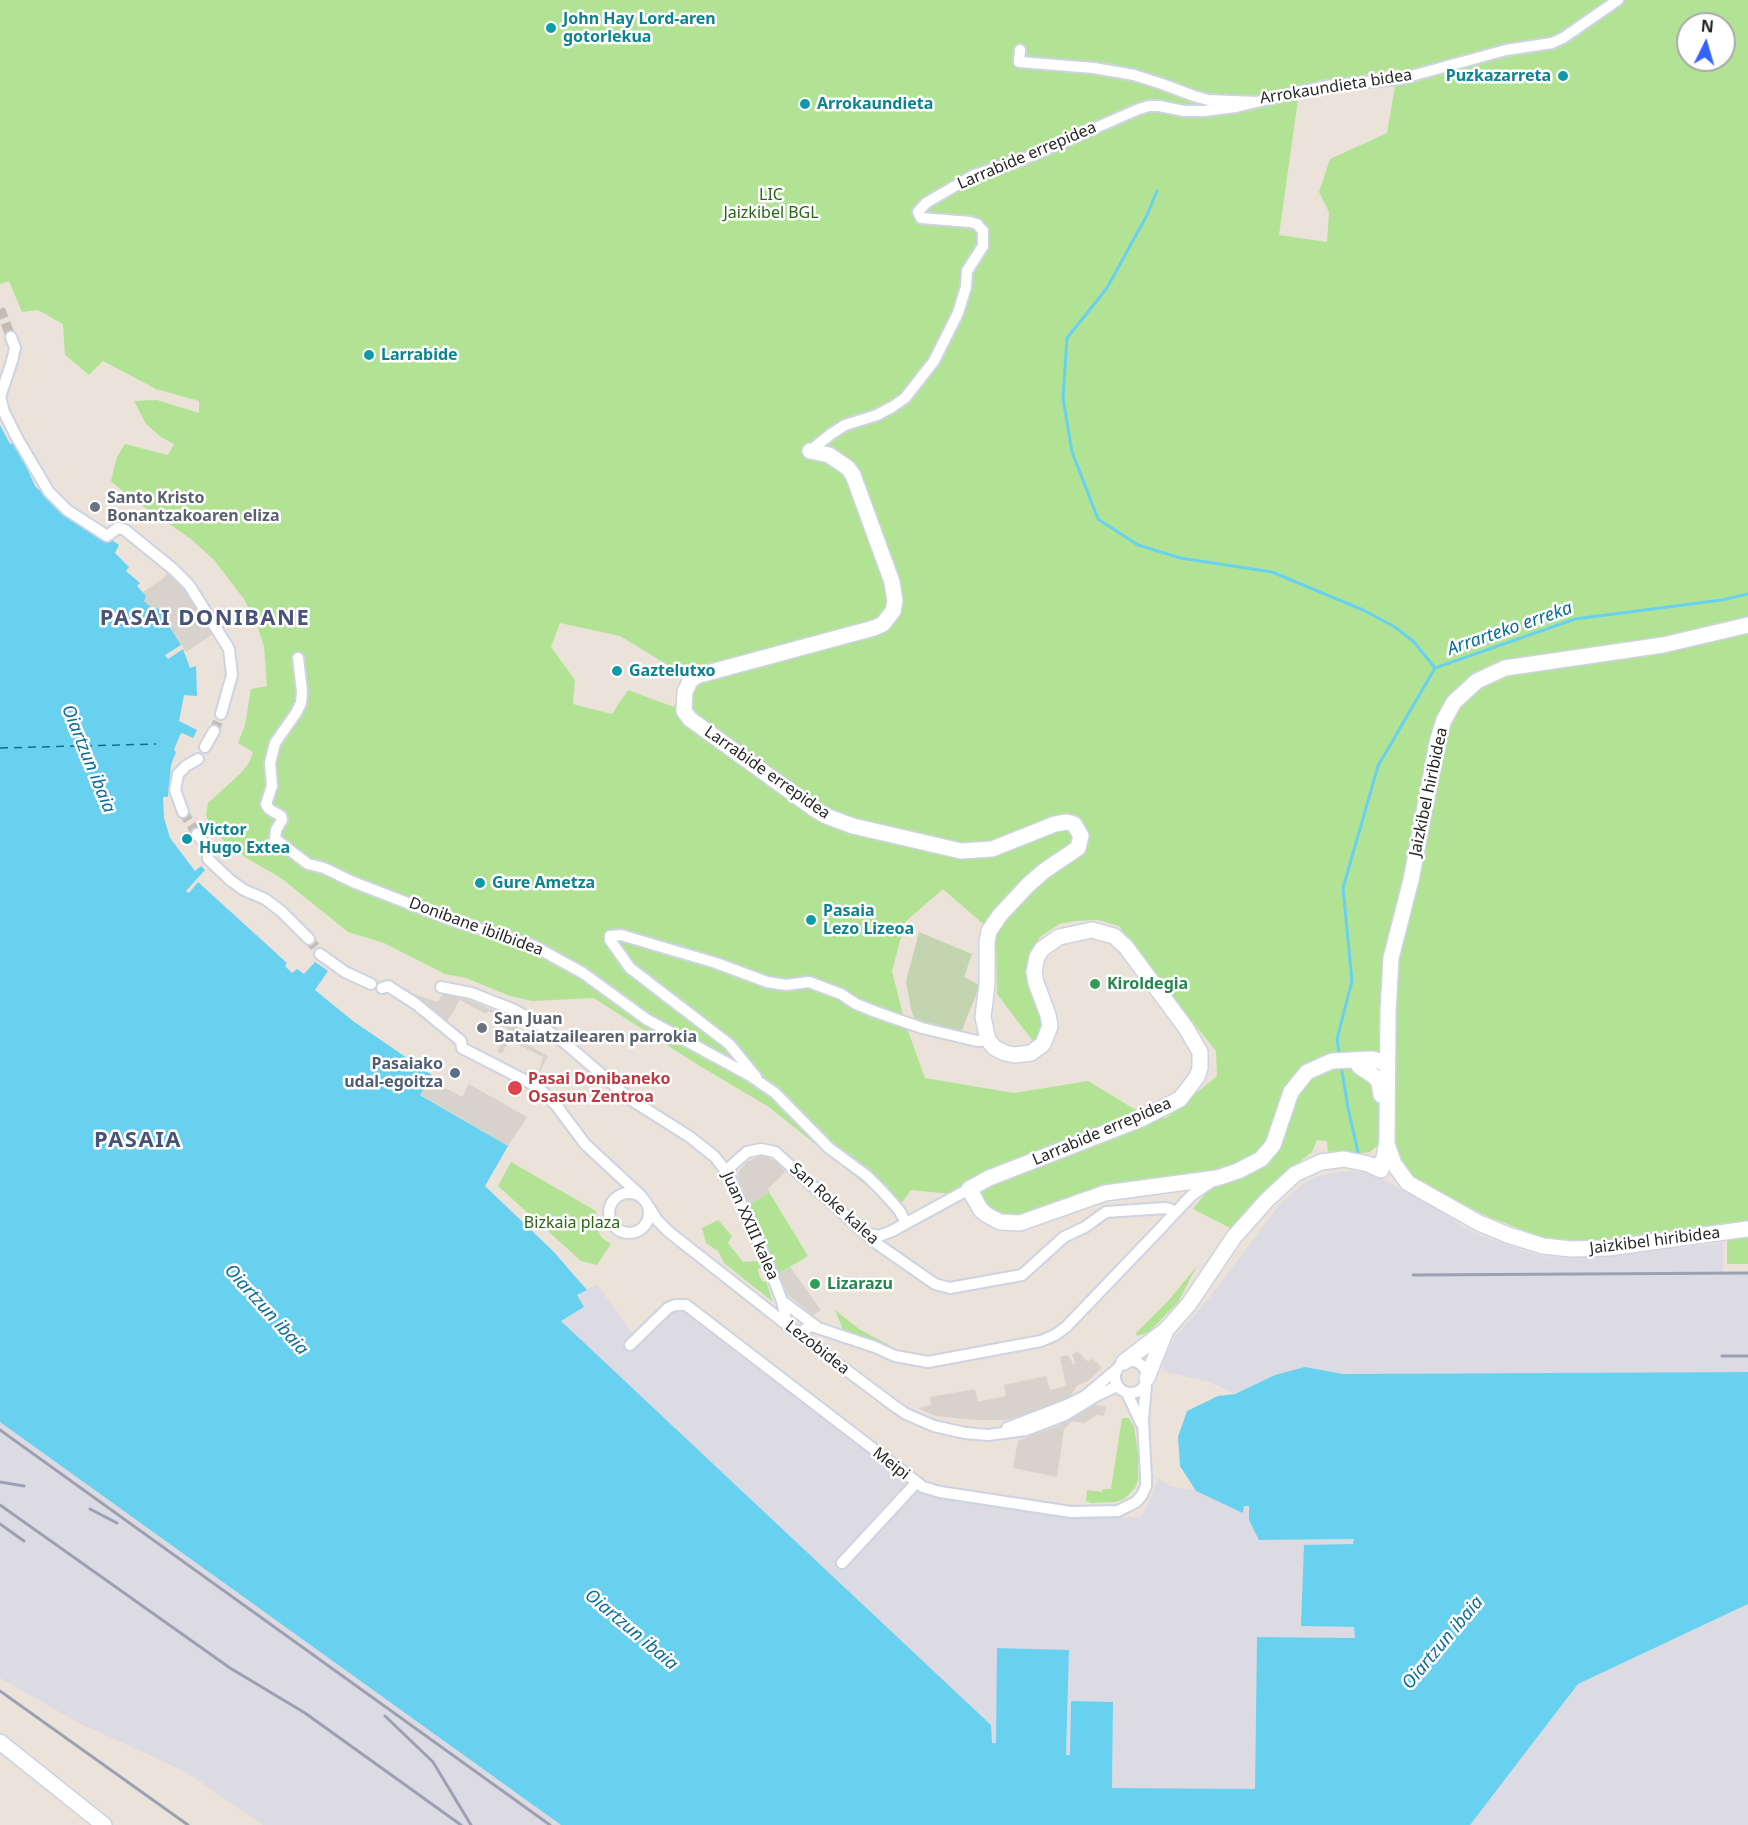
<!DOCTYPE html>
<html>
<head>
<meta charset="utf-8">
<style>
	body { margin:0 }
	#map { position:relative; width:1748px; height:1825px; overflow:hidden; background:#ebe2d9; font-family:"Noto Sans",sans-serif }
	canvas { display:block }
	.north { position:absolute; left:1676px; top:12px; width:60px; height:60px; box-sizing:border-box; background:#fff; border:2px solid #a9a9a9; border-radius:50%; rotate:5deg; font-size:16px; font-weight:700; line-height:24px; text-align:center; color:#282828 }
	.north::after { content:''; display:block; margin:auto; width:21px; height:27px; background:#3562fc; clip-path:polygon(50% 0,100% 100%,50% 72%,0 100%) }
</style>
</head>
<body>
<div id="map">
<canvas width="1748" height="1825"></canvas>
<div class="north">N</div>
</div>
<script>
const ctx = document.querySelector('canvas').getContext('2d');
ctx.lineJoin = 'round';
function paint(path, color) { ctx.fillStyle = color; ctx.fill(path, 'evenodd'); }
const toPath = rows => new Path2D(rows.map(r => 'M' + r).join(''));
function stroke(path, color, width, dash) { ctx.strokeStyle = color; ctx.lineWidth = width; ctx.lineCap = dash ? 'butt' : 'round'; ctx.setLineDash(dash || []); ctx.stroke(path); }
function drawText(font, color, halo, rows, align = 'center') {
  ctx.font = font + ' "Noto Sans",sans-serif'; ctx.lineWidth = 5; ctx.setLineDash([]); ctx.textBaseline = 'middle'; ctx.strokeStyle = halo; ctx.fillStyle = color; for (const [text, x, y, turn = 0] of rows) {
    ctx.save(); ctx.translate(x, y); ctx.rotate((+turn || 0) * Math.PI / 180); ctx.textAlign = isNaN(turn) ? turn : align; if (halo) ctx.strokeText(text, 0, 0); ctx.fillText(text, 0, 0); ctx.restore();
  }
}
paint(toPath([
	[1353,1171,1373,1175,1392,1184,1441,1211,1462,1226,1482,1236,1537,1255,1558,1258,1603,1257,1723,1243,1723,1272,1748,1272,1748,1372,1343,1374,1305,1367,1257,1383,1235,1394,1210,1382,1162,1371,1166,1354,1175,1337,1209,1298,1281,1203,1303,1184,1315,1177,1338,1172],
	[597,1284,639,1343,669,1313,676,1309,685,1311,920,1493,1082,1518,1141,1517,1151,1499,1158,1478,1170,1486,1196,1491,1243,1512,1244,1505,1250,1506,1259,1540,1354,1539,1354,1544,1301,1626,1355,1627,1355,1638,1257,1637,1255,1789,1112,1788,1113,1703,1070,1755,1065,1755,1069,1651,998,1648,996,1744,991,1744,991,1725,561,1321,584,1307,577,1295],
	[0,1422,561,1825,263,1825,186,1772,77,1722,0,1678],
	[1748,1604,1748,1825,1470,1825,1578,1684]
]), '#dcdae3');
paint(toPath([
	[0,0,1748,0,1748,1264,1727,1264,1727,1228,1616,1240,1572,1243,1541,1237,1489,1217,1418,1181,1406,1170,1392,1141,1389,1055,1363,1059,1381,1089,1379,1144,1370,1152,1358,1154,1328,1153,1327,1141,1317,1140,1312,1152,1282,1176,1232,1229,1193,1209,1217,1179,1112,1191,1027,1221,994,1219,973,1196,911,1190,895,1212,876,1193,769,1107,698,1065,594,998,532,1001,510,996,466,978,445,974,384,943,348,932,281,878,248,859,227,844,211,827,206,815,208,803,241,773,249,763,253,752,238,743,245,725,251,689,267,686,264,646,258,628,244,599,214,560,191,539,127,495,111,481,117,457,125,444,168,455,174,444,161,437,146,424,134,401,157,400,199,413,199,401,156,389,103,361,89,375,65,355,63,324,38,310,22,312,9,281,0,284],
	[1688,24,1724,24,1724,60,1688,60],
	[1398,69,1387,133,1330,159,1319,192,1329,212,1327,242,1279,235,1298,99,1253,105,1244,104,1354,77],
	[560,623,620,636,671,667,696,667,674,707,628,690,612,714,573,704,575,680,551,647],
	[943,889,996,935,997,994,1035,1044,1042,1029,1042,1018,1027,979,1030,954,1040,937,1059,924,1074,921,1098,920,1119,926,1155,976,1216,1051,1217,1076,1166,1118,1136,1110,1088,1081,1014,1093,925,1078,905,1023,892,971,905,922],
	[511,1162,596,1211,597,1229,602,1238,611,1244,597,1265,581,1261,498,1186],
	[769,1192,808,1256,778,1274,749,1205],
	[718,1220,732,1236,728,1243,743,1262,758,1261,761,1267,758,1269,759,1275,763,1282,766,1281,773,1302,724,1263,718,1251,706,1243,702,1228],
	[1197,1266,1178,1302,1149,1332,1137,1336,1136,1333,1168,1301],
	[835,1310,859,1329,896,1349,844,1332],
	[1122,1418,1129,1418,1134,1427,1138,1453,1138,1480,1135,1488,1124,1499,1115,1502,1091,1503,1086,1501,1087,1490,1102,1492,1103,1489,1111,1489]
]), '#b2e394');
paint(toPath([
	[919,932,972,954,964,977,980,985,960,1035,914,1018,911,1009,906,981]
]), '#c3d5b0');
paint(toPath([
	[172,569,216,632,186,652,158,608,153,609,144,601,143,592,161,580],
	[444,992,460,996,518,1021,519,1023,513,1036,548,1056,538,1075,543,1057,509,1040,502,1054,497,1051,509,1030,503,1026,506,1020,489,1011,486,1014,460,1000,447,1022,409,995,411,993,438,1002],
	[429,1079,462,1097,469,1084,527,1117,508,1146,420,1094],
	[759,1156,767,1157,776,1162,785,1172,768,1189,769,1192,749,1205,738,1176,739,1171,747,1162],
	[790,1267,821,1310,813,1315,788,1295,778,1274],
	[1077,1351,1087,1361,1093,1359,1102,1368,1088,1381,1078,1385,1070,1396,1053,1408,1005,1420,976,1420,936,1416,917,1408,931,1405,930,1397,975,1389,978,1402,1006,1396,1004,1385,1046,1376,1050,1390,1066,1386,1060,1357,1068,1355,1073,1364,1076,1363,1072,1355],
	[1094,1404,1106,1407,1104,1416,1097,1415,1084,1423,1072,1421,1064,1429,1057,1477,1013,1468,1018,1441,1060,1425,1065,1420]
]), '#d7d2cc');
paint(toPath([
	[0,425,10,444,15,442,35,486,59,510,106,542,109,538,119,545,115,553,129,567,126,571,140,583,137,586,146,596,144,601,153,609,158,608,181,645,165,655,168,659,183,649,190,668,196,666,197,696,184,695,179,721,197,730,193,738,182,733,180,735,174,750,176,752,171,765,168,797,163,797,164,818,170,838,195,871,201,866,205,870,186,891,189,893,198,882,287,963,285,966,292,973,297,969,304,974,315,962,328,971,315,990,353,1021,432,1075,420,1095,508,1146,485,1186,554,1252,587,1290,577,1295,584,1307,561,1321,991,1725,992,1743,996,1743,997,1648,1069,1650,1066,1755,1070,1755,1071,1701,1113,1702,1112,1788,1255,1789,1257,1637,1355,1638,1354,1627,1301,1626,1304,1545,1353,1544,1354,1539,1259,1540,1249,1520,1249,1506,1244,1506,1243,1513,1196,1491,1180,1466,1178,1437,1187,1411,1218,1396,1235,1394,1275,1375,1305,1367,1343,1374,1748,1372,1748,1604,1578,1684,1470,1825,561,1825,0,1422]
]), '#69d1f0');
stroke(toPath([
	[1157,191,1147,215,1107,288,1067,338,1063,398,1072,452,1098,519,1138,545,1180,558,1272,572,1363,610,1395,627,1414,642,1435,668],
	[1339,1053,1337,1039,1352,981,1343,888,1378,766,1435,668,1575,619,1722,600,1748,594],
	[1342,1071,1348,1108,1358,1152]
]), '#69d1f0', 3);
stroke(toPath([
	[0,748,156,744]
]), '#0b6e99', 1.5, [8, 6]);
stroke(toPath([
	[0,309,11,337],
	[214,731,221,714],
	[183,812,197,834],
	[309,939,320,954]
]), '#c4bdb6', 10, [10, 5]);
const street = toPath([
	[1020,50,1019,62,1094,68,1134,75,1162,84,1194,96,1208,100,1256,102,1326,86,1400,79,1506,50,1552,43,1563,38,1618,0],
	[11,337,15,348,12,361,0,397,4,412,17,438,49,492,67,510,107,536,118,528,125,530,173,569,189,585,229,649,232,675,221,714],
	[810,451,831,434,845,425,877,415,892,407,905,398,934,361,958,313,966,287,967,271,983,246,983,231,977,224,970,222,921,218,918,212,926,203,974,175,1019,161,1139,109,1149,106,1159,106,1184,111,1204,111,1236,107,1256,102],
	[298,658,302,691,301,703,296,713,275,743,270,763,272,786,266,804,269,809,281,816,282,820,276,830,275,839,308,864,324,868,353,882,454,921,532,945,583,973,646,1019,749,1075,775,1093,829,1148,867,1176,882,1191,899,1210,906,1223],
	[205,747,214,731],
	[183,812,175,790,178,774,186,766,198,759],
	[197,834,208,849,208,859,230,880,244,890,265,899,281,911,309,939],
	[320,954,345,972,371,984],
	[441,987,471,993,512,1009,534,1021,565,1043,630,1099,690,1137,715,1157,729,1175,771,1272,782,1301,787,1325],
	[382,988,388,986,416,1004,461,1041,462,1048,538,1087,556,1105,585,1144,641,1196],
	[756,1077,729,1044,630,968,610,940,610,936,621,935,716,963,767,982,786,985,809,982,841,994,856,1004,876,1012,922,1028,977,1041,988,1040],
	[729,1175,731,1166,747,1152,761,1149,775,1152,876,1243,935,1284,950,1288,1022,1275,1064,1237,1085,1227,1106,1212,1165,1208,1170,1209,1172,1213,1171,1217,1159,1230,1066,1327,1055,1335,1041,1341,928,1362,895,1356,875,1347,812,1326,805,1329,803,1334,805,1339],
	'609 1213a20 20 0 1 1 40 0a20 20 0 1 1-40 0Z',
	[649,1207,657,1220,669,1232,805,1339,893,1405,906,1414,934,1426,965,1433,988,1435,1026,1430,1065,1415,1096,1396,1117,1386],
	[1171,1217,1192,1195,1214,1180],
	[864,1233,879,1236,892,1231,969,1189],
	[782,1301,817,1327],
	[630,1345,668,1308,675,1305,686,1305,923,1487,940,1492,1071,1512,1118,1511,1136,1502,1142,1495,1146,1486,1146,1477,1143,1420,1146,1385],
	'1115 1377a16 16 0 1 1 32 0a16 16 0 1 1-32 0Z',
	[1127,1393,1141,1423],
	[1007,1428,1067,1405,1085,1396,1116,1370],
	[842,1563,916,1483]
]);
const secondary = toPath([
	[810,451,829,455,848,468,853,475,892,582,895,601,893,611,883,624,874,628,696,676,690,681,685,692,684,711,690,719,813,808,826,816,853,826,961,851,992,849,1055,824,1066,822,1074,824,1081,836,1078,848,1044,871,1028,885,1000,915,989,931,987,942,987,984,983,1017,988,1040,995,1048,1005,1053,1015,1055,1031,1053,1043,1044,1050,1026,1048,1015,1036,983,1034,972,1037,957,1042,949,1059,937,1092,930,1114,936,1126,947,1186,1028,1200,1052,1200,1068,1197,1077,1180,1099,1141,1119,989,1178,969,1189,981,1210,987,1215,1000,1222,1020,1223,1105,1193,1217,1178,1238,1171,1261,1159,1273,1145,1291,1092,1307,1072,1332,1061,1372,1059,1382,1062],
	[1359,1066,1375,1077,1379,1082,1381,1095],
	[1387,1144,1394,1164,1408,1183,1479,1223,1508,1235,1543,1246,1571,1249,1608,1248,1748,1229],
	[1374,1166,1383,1163,1387,1141,1388,1012,1391,958,1411,880,1438,739,1444,720,1454,702,1477,681,1505,668,1663,645,1748,625],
	[1124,1362,1166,1330,1189,1304,1234,1237,1267,1200,1295,1174,1321,1162,1344,1159,1368,1164,1381,1170],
	[1147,1378,1165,1333],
	[0,1742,104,1825]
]);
stroke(street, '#ced3e2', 14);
stroke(secondary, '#ced3e2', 18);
stroke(street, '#fff', 10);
stroke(secondary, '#fff', 15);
stroke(toPath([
	[1413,1275,1748,1273],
	[1722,1356,1748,1356],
	[0,1430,550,1825],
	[0,1482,24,1486],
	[0,1505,230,1668,305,1713,461,1825],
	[90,1509,117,1523],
	[0,1524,24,1541],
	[0,1691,188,1825],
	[385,1716,433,1762,471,1825]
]), '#9ca0b3', 3);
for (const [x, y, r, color] of [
	[551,28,6,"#0f9aa8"],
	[1563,76,6,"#0f9aa8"],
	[805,104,6,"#0f9aa8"],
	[369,355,6,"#0f9aa8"],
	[95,507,6,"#6b7280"],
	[617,671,6,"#0f9aa8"],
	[187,839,6,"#0f9aa8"],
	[480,883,6,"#0f9aa8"],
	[811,920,6,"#0f9aa8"],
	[1095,984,6,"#2e9e5b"],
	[482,1028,6,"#6b7280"],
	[455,1073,6,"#5c6f8a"],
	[515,1088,8,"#e0444e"],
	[815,1284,6,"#2e9e5b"]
]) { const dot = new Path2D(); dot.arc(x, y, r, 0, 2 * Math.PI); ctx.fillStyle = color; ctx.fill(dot); stroke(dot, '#fff', 2); }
drawText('bold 16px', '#0d838f', '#fff', [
	["John Hay Lord-aren",563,19],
	["gotorlekua",563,37],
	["Puzkazarreta",1551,76,"right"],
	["Arrokaundieta",817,104],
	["Larrabide",381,355],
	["Gaztelutxo",629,671],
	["Victor",199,830],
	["Hugo Extea",199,848],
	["Gure Ametza",492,883],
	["Pasaia",823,911],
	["Lezo Lizeoa",823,929]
], 'left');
drawText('16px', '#282828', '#fff', [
	["Arrokaundieta bidea",1336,87,-9],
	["Larrabide errepidea",1027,156,-23],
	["Larrabide errepidea",767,773,35],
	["Jaizkibel hiribidea",1429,792,-78],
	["Donibane ibilbidea",476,927,20],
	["Larrabide errepidea",1102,1132,-23],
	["San Roke kalea",834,1204,42],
	["Juan XXIII kalea",750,1226,66],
	["Jaizkibel hiribidea",1655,1241,-7],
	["Lezobidea",817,1348,38],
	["Meipi",891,1464,38]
]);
drawText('16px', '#2b6518', '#fff', [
	["LIC",771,195],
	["Jaizkibel BGL",771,213],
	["Bizkaia plaza",572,1223]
]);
drawText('bold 16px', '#5b616d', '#fff', [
	["Santo Kristo",107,498],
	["Bonantzakoaren eliza",107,516],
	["San Juan",494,1019],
	["Bataiatzailearen parrokia",494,1037]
], 'left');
drawText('bold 16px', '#27864d', '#fff', [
	["Kiroldegia",1107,984],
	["Lizarazu",827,1284]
], 'left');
drawText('bold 16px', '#4e5e75', '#fff', [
	["Pasaiako",443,1064],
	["udal-egoitza",443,1082]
], 'right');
drawText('bold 16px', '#be3a42', '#fff', [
	["Pasai Donibaneko",528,1079],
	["Osasun Zentroa",528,1097]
], 'left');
drawText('italic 18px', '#0b6e99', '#fff', [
	["Arrarteko erreka",1510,629,-19],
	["Oiartzun ibaia",88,759,68],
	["Oiartzun ibaia",266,1310,48],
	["Oiartzun ibaia",631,1630,40],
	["Oiartzun ibaia",1443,1643,-50]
]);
ctx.letterSpacing = '1.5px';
drawText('bold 22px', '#485379', '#fff', [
	["PASAI DONIBANE",205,619],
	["PASAIA",138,1141]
]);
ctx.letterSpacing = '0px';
</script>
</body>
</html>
